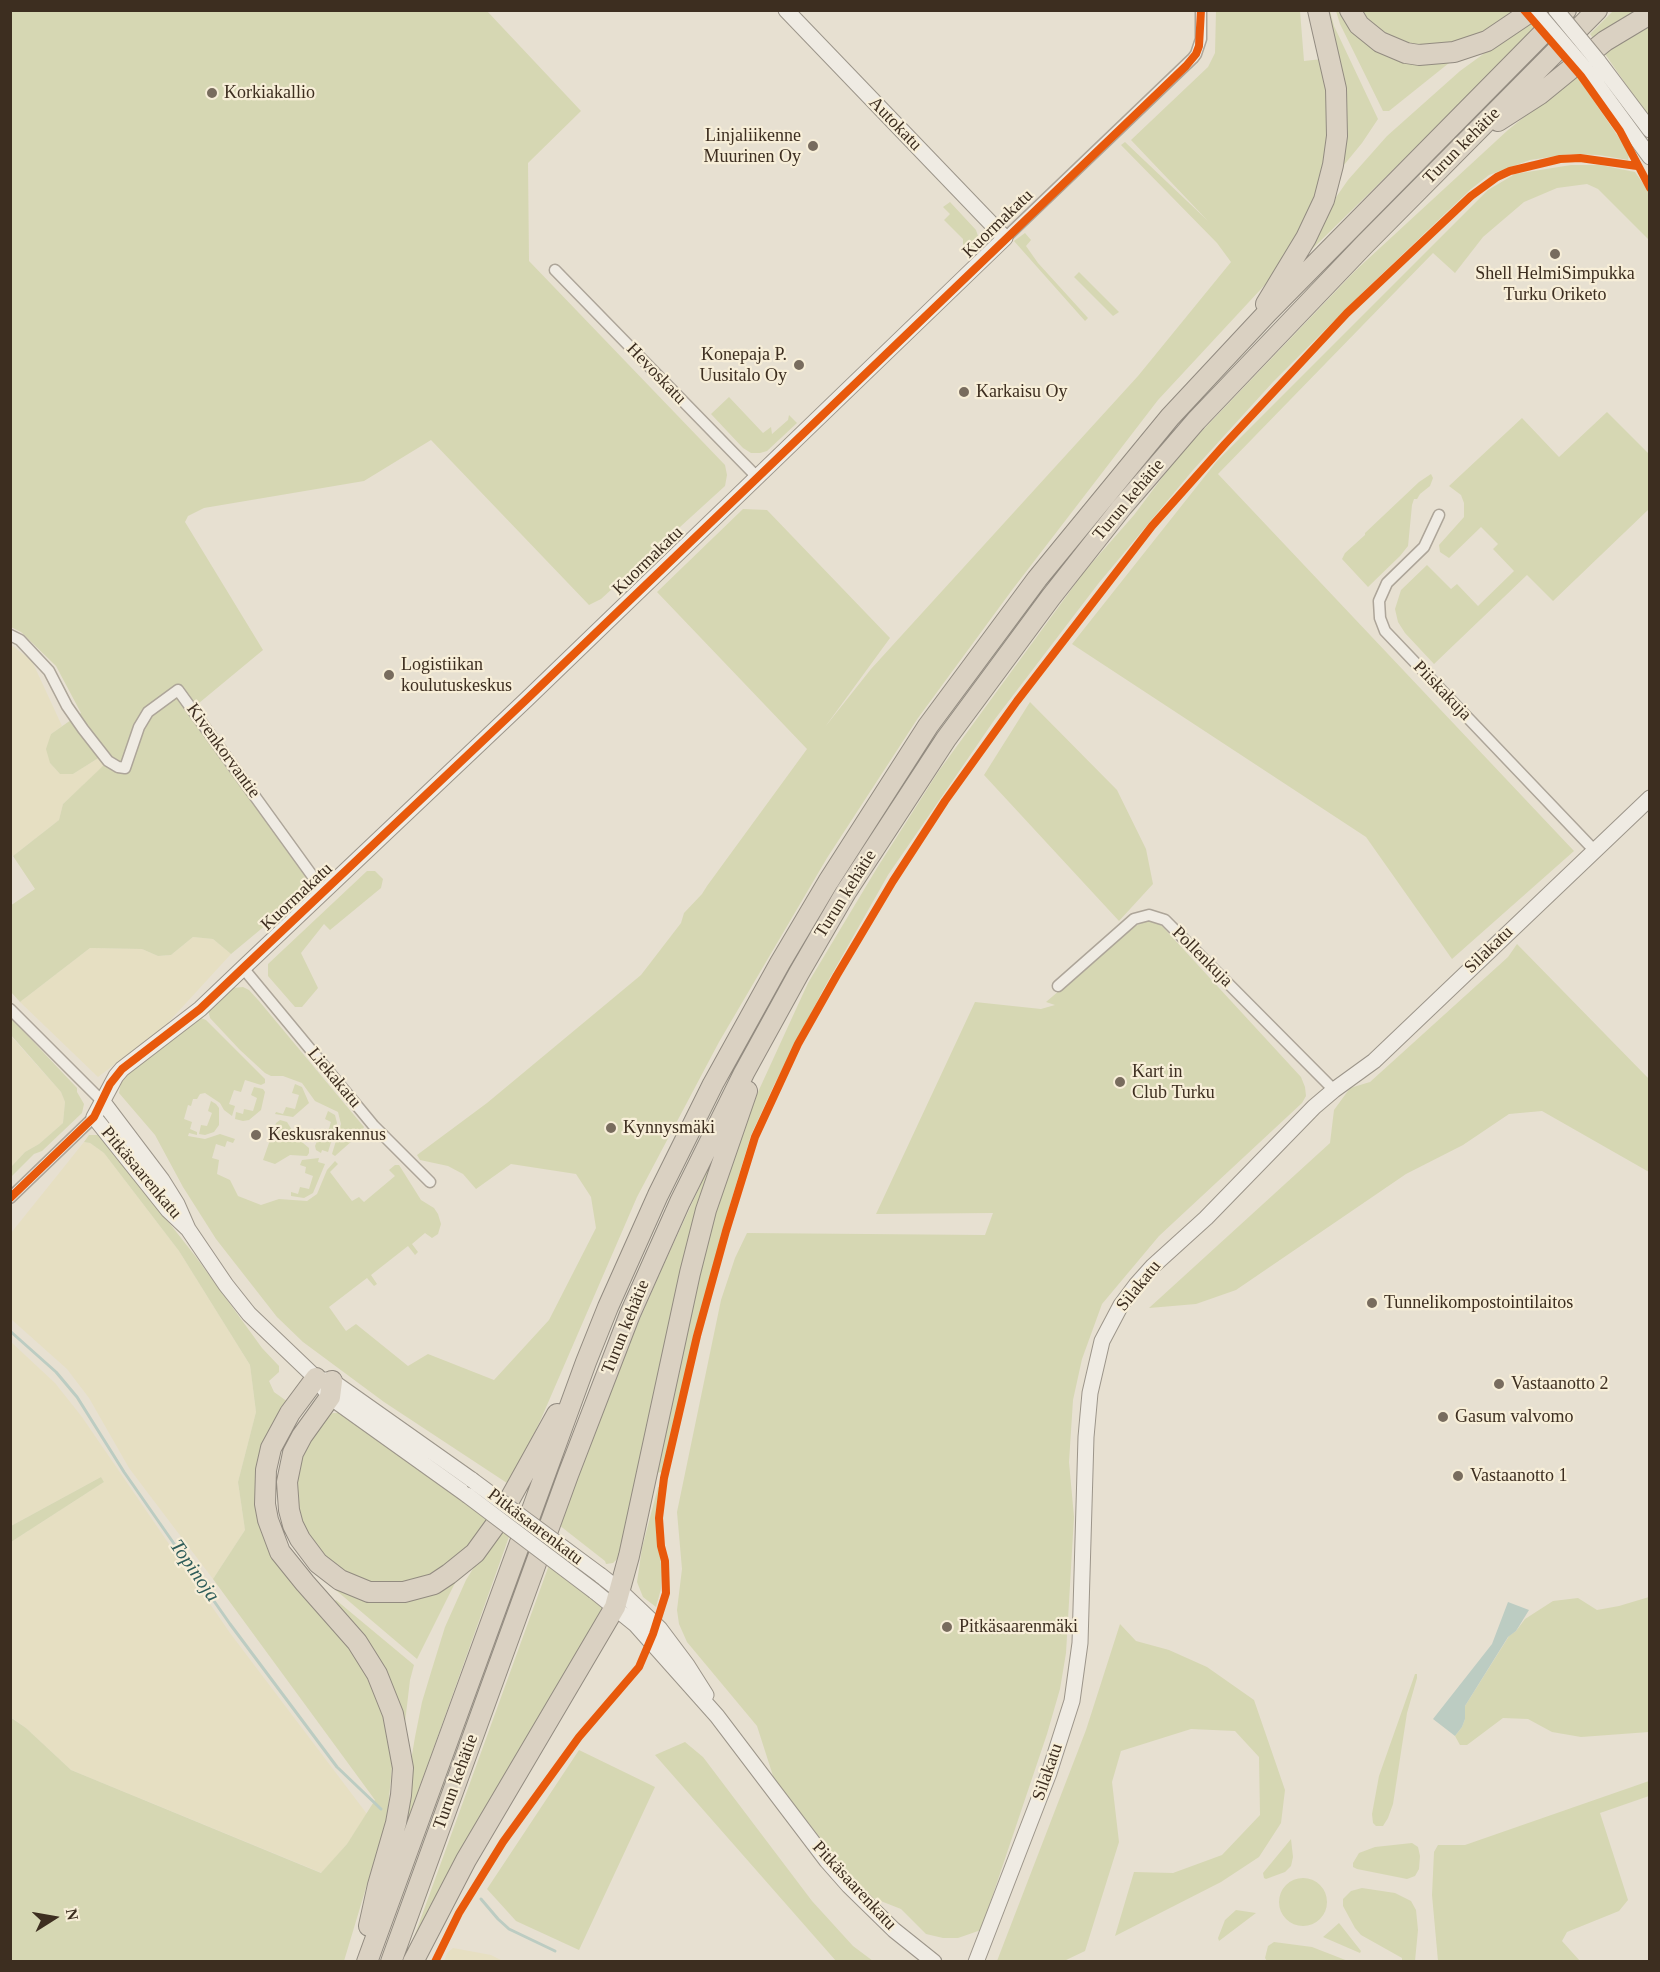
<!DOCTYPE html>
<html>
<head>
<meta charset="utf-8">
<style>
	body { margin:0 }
	#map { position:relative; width:1660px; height:1972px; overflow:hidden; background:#e7e0d1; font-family:"Times New Roman",serif }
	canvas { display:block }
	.frame { position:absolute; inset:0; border:12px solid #3d2e20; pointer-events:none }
	.north { position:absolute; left:24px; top:1888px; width:60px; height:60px; -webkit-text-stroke:4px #f7eed8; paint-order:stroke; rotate:79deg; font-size:16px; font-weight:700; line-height:24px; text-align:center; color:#3d2e20 }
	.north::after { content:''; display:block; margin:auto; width:21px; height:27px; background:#3d2e20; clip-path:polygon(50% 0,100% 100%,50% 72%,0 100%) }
</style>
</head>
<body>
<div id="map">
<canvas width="1660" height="1972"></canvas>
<div class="frame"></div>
<div class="north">N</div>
</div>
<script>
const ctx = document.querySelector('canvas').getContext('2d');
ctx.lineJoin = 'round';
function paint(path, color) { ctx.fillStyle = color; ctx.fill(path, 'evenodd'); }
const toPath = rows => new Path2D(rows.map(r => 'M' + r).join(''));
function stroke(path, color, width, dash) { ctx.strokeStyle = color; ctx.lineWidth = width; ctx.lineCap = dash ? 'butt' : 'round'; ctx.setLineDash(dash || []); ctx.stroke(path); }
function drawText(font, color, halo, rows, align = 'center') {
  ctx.font = font + ' "Times New Roman",serif'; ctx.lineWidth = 4.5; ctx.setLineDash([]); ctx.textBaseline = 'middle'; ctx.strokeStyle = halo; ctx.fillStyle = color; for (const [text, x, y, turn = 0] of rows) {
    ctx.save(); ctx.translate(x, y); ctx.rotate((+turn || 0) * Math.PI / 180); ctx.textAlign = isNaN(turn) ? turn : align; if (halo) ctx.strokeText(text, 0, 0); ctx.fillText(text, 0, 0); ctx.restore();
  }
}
paint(toPath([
	[10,644,32,661,62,726,51,734,50,763,60,774,73,774,100,757,106,764,63,804,59,820,13,856,10,852],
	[193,937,213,939,231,954,164,1027,98,1077,20,1002,90,948,142,949,158,956,171,955],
	[10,1035,61,1092,65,1102,63,1123,39,1144,25,1152,11,1167],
	[84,1142,90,1143,104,1153,179,1251,250,1365,256,1412,238,1482,245,1530,213,1579,129,1468,89,1398,67,1369,11,1319,11,1233],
	[10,1341,55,1383,82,1417,230,1633,367,1814,347,1844,322,1873,71,1770,26,1728,11,1717,11,1542,104,1482,101,1477,11,1526],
	[453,1948,491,1955,503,1961,444,1961,447,1953]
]), '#e6dfc2');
paint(toPath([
	[1517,10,1481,37,1432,51,1382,37,1358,11],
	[11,11,487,11,581,111,528,163,529,261,725,465,727,475,725,486,601,599,589,605,431,440,364,481,204,508,188,516,185,522,263,650,193,708,319,881,231,954,213,939,193,937,171,955,158,956,142,949,90,948,20,1002,11,992,10,906,35,889,13,856,59,820,63,804,105,764,100,757,73,774,60,774,50,763,46,749,51,734,81,713,56,666,21,632,11,627],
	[1216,11,1300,11,1304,61,1322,59,1327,85,1327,154,1315,205,1274,275,1158,400,1012,590,918,718,827,858,719,1042,637,1197,541,1419,510,1485,384,1402,303,1342,277,1317,216,1239,183,1187,155,1135,119,1093,121,1082,132,1070,201,1018,206,1020,265,1079,265,1083,261,1085,245,1080,241,1092,234,1090,229,1104,235,1106,232,1116,224,1110,220,1103,205,1093,200,1094,197,1099,193,1099,191,1106,188,1105,184,1119,192,1122,190,1129,197,1132,197,1135,189,1133,188,1136,205,1139,220,1134,235,1139,233,1143,227,1141,225,1147,216,1144,212,1158,219,1160,217,1174,230,1180,238,1196,261,1205,279,1199,307,1201,317,1194,327,1170,335,1161,338,1164,330,1172,352,1201,359,1197,364,1202,395,1176,389,1170,395,1165,399,1165,421,1200,434,1208,438,1214,441,1224,438,1234,432,1238,425,1233,412,1244,418,1252,415,1255,408,1246,371,1275,377,1284,374,1286,367,1278,329,1307,346,1331,356,1324,408,1366,428,1354,494,1380,549,1320,596,1228,591,1197,576,1174,511,1164,476,1189,463,1174,448,1166,420,1160,417,1155,487,1103,641,975,681,923,684,913,702,894,707,886,807,749,657,592,743,509,767,510,890,638,825,727,871,669,1138,376,1231,262,1217,243,1121,145,1125,142,1208,221,1131,140,1208,67,1215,53],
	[1324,11,1330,11,1334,26,1378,119,1362,143,1339,171],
	[1336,11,1342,11,1358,34,1454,59,1389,111,1383,111,1340,24],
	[1613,11,1642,11,1595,41,1590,34],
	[1649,19,1649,118,1603,51],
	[1530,20,1535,27,1489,76,1306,255,1332,203,1348,180,1387,136,1460,71],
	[1576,75,1626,148,1629,155,1628,160,1599,155,1570,154,1530,160,1489,175,1471,189,1364,291,1273,382,1193,470,1098,584,995,719,888,875,823,990,774,1085,751,1135,721,1234,663,1472,655,1473,706,1232,736,1140,808,983,877,868,938,772,1084,572,1134,515,1179,455,1356,270,1508,130],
	[1571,165,1600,165,1635,172,1649,192,1649,240,1598,189,1587,184,1557,188,1524,202,1483,237,1455,273,1433,253,1218,474,1574,851,1452,959,1366,837,1072,644,1217,461,1488,190,1515,174],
	[950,202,976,230,979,239,978,247,970,259,963,248,963,239,944,220,950,214,943,207],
	[1025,233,1031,240,1026,246,1038,263,1088,318,1085,321,1014,241],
	[1079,272,1119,312,1113,316,1074,277],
	[729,397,763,433,771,427,772,434,788,420,789,415,797,423,767,451,760,453,751,453,743,448,711,414],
	[1607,412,1649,454,1649,509,1553,601,1527,575,1434,664,1405,633,1398,622,1395,609,1401,590,1427,565,1451,589,1457,584,1478,606,1514,571,1493,549,1498,544,1481,527,1449,558,1440,552,1439,545,1464,517,1464,503,1461,495,1449,486,1522,418,1559,457],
	[1431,474,1433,478,1430,486,1420,494,1417,499,1414,499,1412,505,1408,546,1400,556,1368,587,1342,559,1345,553,1365,535,1365,533,1419,482],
	[1030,702,1117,790,1146,849,1153,884,1119,921,984,775],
	[367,871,375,871,383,879,381,888,330,930,324,924,301,953,318,988,302,1007,295,1007,268,976,268,964],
	[1147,921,1155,921,1162,926,1301,1077,1305,1087,1306,1096,1302,1103,1159,1236,1102,1304,1082,1359,1073,1400,1069,1462,1074,1517,1066,1653,1060,1689,1047,1734,981,1930,958,1938,943,1938,926,1934,901,1909,873,1898,840,1863,774,1779,757,1726,687,1642,679,1624,677,1610,682,1569,677,1512,721,1300,735,1258,747,1233,985,1235,993,1213,876,1214,975,1002,1041,1009,1055,1005,1046,1002,1135,926],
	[1517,944,1649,1079,1649,1172,1542,1111,1509,1114,1463,1145,1406,1174,1236,1290,1196,1304,1149,1308,1330,1143,1334,1110,1350,1088,1370,1082,1508,957],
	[243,987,249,990,259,1001,364,1127,362,1132,335,1156,332,1154,341,1124,338,1112,315,1101,302,1083,283,1076,271,1076,265,1073,240,1050,210,1018,208,1010,233,988],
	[11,1018,77,1088,77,1092,84,1104,82,1113,42,1151,34,1154,11,1177,11,1167,25,1152,39,1144,63,1123,65,1102,61,1092,11,1035],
	[295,1084,302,1087,309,1103,293,1117,275,1114,276,1112,283,1114,286,1107,295,1109,299,1095,292,1093],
	[254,1087,263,1089,265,1092,261,1110,249,1120,243,1121,235,1119,236,1112,243,1114,244,1109,253,1111,257,1098,251,1095],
	[211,1101,216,1104,219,1108,219,1125,214,1132,205,1135,199,1134,201,1125,207,1126,212,1113,208,1111],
	[328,1111,335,1115,337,1123,328,1152,322,1150,321,1153,316,1150,315,1146,320,1134,327,1135,331,1122,325,1119],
	[280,1120,287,1122,297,1138,309,1148,309,1153,307,1156,290,1155,275,1164,263,1160,276,1123],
	[89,1135,100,1135,196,1257,262,1348,279,1366,279,1372,269,1381,274,1392,288,1402,258,1510,367,1671,385,1716,393,1757,387,1818,344,1961,11,1961,10,1717,26,1728,71,1770,321,1873,347,1844,375,1800,213,1579,245,1530,238,1482,256,1412,250,1365,179,1251,104,1153,90,1143,84,1142],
	[719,1145,624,1544,619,1557,613,1563,606,1564,605,1561,559,1525,631,1339,664,1264],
	[319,1158,318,1162,325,1164,313,1193,304,1198,291,1196,291,1192,298,1194,300,1187,309,1189,313,1176,305,1173,306,1167,300,1165,302,1160],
	[333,1413,341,1413,491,1521,481,1535,446,1569,405,1585,371,1583,355,1578,324,1556,305,1529,301,1519,296,1484,302,1453,327,1416],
	[101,1477,104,1482,11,1542,11,1526],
	[658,1487,660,1487,656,1530,662,1570,661,1589,656,1607,643,1597,637,1582,642,1548],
	[499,1527,510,1534,395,1856,415,1737,422,1702,432,1669,445,1627,466,1580],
	[549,1565,607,1608,405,1962],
	[460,1573,417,1659,331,1586,334,1583,362,1596],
	[1649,1597,1649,1732,1581,1737,1552,1732,1528,1719,1503,1718,1467,1745,1460,1745,1455,1736,1462,1727,1465,1719,1465,1706,1509,1636,1516,1631,1525,1619,1553,1601,1578,1598,1597,1610,1619,1606],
	[336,1600,414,1665,410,1680,404,1731,332,1604],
	[1120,1624,1136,1641,1169,1650,1207,1667,1254,1700,1285,1790,1281,1823,1259,1857,1221,1882,1115,1936,1134,1872,1173,1873,1222,1855,1260,1815,1259,1757,1235,1731,1191,1729,1121,1751,1112,1782,1119,1842,1085,1951,1064,1961,997,1961,1086,1730],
	[1415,1674,1417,1674,1417,1678,1407,1713,1393,1804,1388,1818,1383,1826,1376,1826,1373,1823,1372,1814,1379,1776],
	[685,1742,703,1757,812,1901,853,1946,873,1961,836,1961,655,1755],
	[579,1750,655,1787,579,1950,516,1921,487,1889],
	[1649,1781,1649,1796,1600,1813,1628,1900,1619,1911,1567,1932,1562,1941,1580,1961,1438,1961,1432,1895,1434,1852,1438,1845,1465,1845],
	[1291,1839,1293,1857,1291,1866,1285,1872,1266,1879,1264,1878,1263,1873],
	[1412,1843,1418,1847,1420,1856,1419,1869,1415,1876,1407,1879,1357,1869,1353,1867,1353,1863,1359,1853,1375,1847],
	'1279 1902a24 24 0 1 1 48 0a24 24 0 1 1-48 0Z',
	[1362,1888,1395,1893,1411,1901,1416,1910,1418,1930,1415,1961,1402,1961,1402,1958,1361,1935,1355,1928,1343,1906,1343,1899,1351,1891],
	[1236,1910,1256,1913,1219,1941,1218,1938,1225,1920],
	[1339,1923,1361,1951,1360,1953,1323,1937],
	[1274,1942,1312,1947,1348,1961,1267,1961,1265,1958,1268,1946]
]), '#d6d7b3');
paint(toPath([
	[1508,1602,1529,1610,1516,1631,1508,1637,1465,1706,1465,1719,1462,1727,1455,1736,1433,1719,1492,1644]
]), '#bcccc2');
stroke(toPath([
	[10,1331,56,1372,77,1397,124,1472,230,1624,337,1767,381,1809],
	[481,1899,498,1919,509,1929,555,1951]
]), '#bcccc2', 3);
const street = toPath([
	[1005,238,1193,58,1196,54,1201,39,1201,10],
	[555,270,757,477],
	[1439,515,1424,547,1387,583,1379,601,1380,618,1385,631,1594,850],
	[10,635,20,640,49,671,67,706,83,729,108,761,118,767,125,768,139,727,148,712,178,690,324,892],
	[243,968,373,1125,430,1182],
	[1058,986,1134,919,1149,915,1165,920,1334,1090],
	[10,1009,103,1102],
	[10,1198,94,1117]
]);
const secondary = toPath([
	[1598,61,1650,130],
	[1587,71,1650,157],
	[103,1102,162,1180,177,1204,188,1229,226,1285,249,1314,316,1378,330,1397,467,1495],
	[188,1229,168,1210,94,1117,116,1076,122,1069,200,1009,243,968,527,699,1005,238,786,10],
	[325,1380,332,1381,472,1480],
	[600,1575,619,1590,660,1629,687,1665,706,1695],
	[594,1591,636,1625,717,1716,827,1861,849,1886,894,1930,934,1962],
	[976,1962,1049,1773,1072,1701,1080,1643,1086,1437,1090,1393,1102,1341,1121,1305,1136,1285,1153,1266,1206,1218,1314,1107,1334,1090,1374,1061,1650,798]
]);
const highway = toPath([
	[1350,10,1359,25,1380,42,1406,53,1419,55,1454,52,1487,41,1533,10],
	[1498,121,1540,94,1605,41,1650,14],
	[1266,304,1306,238,1324,200,1333,165,1337,136,1336,89,1318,10],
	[316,1378,290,1413,271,1448,266,1470,265,1504,268,1520,280,1552,305,1583,357,1642,377,1674,393,1714,403,1768,401,1795,396,1823,378,1885,369,1926],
	[332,1381,330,1397,302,1436,293,1453,287,1482,289,1510,293,1525,300,1539,318,1563,340,1580,369,1592,404,1592,434,1584,449,1574,475,1553,496,1524,557,1414],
	[367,1962,586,1362,608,1307,658,1195,713,1084,780,963,828,882,928,726,1037,579,1170,417,1268,312,1566,10],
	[391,1962,568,1475,630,1314,680,1202,744,1073,799,973,846,892,946,739,1051,597,1122,507,1196,421,1365,244,1597,10],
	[413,1962,466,1860,615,1607,629,1556,690,1273,706,1210,747,1091]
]);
stroke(street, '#ada599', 13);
stroke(secondary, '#9c958a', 17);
stroke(highway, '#928b80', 22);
stroke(street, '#efebe3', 10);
stroke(secondary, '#efebe3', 15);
stroke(highway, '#dad1c2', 20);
const secondaryBridge = toPath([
	[1535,10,1587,71],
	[1556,10,1598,61],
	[472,1480,600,1575],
	[467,1495,594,1591]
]);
stroke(secondaryBridge, '#9c958a', 17, []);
stroke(secondaryBridge, '#efebe3', 15);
stroke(toPath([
	[1524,10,1581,76,1620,131,1650,188],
	[10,1198,94,1117,110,1084,122,1069,200,1009,243,968,527,699,1186,66,1196,54,1199,46,1201,10],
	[435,1962,459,1913,503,1842,579,1737,639,1667,653,1634,666,1593,665,1561,661,1546,659,1518,664,1478,697,1336,726,1231,755,1137,798,1044,837,975,893,881,945,801,1017,701,1152,526,1225,444,1347,313,1471,196,1497,177,1510,171,1560,159,1580,158,1637,166]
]), '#e8590c', 8);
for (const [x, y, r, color] of [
	[212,93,6,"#786c5e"],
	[813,146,6,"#786c5e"],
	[1555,254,6,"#786c5e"],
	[799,365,6,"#786c5e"],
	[964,392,6,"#786c5e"],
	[389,675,6,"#786c5e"],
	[1120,1082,6,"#786c5e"],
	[611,1128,6,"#786c5e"],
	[256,1135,6,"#786c5e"],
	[1372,1303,6,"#786c5e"],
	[1499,1384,6,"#786c5e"],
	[1443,1417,6,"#786c5e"],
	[1458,1476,6,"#786c5e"],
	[947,1627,6,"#786c5e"]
]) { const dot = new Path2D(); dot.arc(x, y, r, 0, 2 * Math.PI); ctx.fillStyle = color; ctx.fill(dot); stroke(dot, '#f7eed8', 2); }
drawText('18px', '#3d2e20', '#f7eed8', [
	["Korkiakallio",224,93],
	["Linjaliikenne",801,136,"right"],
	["Muurinen Oy",801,157,"right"],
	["Shell HelmiSimpukka",1555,274,"center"],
	["Turku Oriketo",1555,295,"center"],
	["Konepaja P.",787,355,"right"],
	["Uusitalo Oy",787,376,"right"],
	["Karkaisu Oy",976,392],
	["Logistiikan",401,665],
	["koulutuskeskus",401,686],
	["Kart in",1132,1072],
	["Club Turku",1132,1093],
	["Kynnysmäki",623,1128],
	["Keskusrakennus",268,1135],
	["Tunnelikompostointilaitos",1384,1303],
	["Vastaanotto 2",1511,1384],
	["Gasum valvomo",1455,1417],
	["Vastaanotto 1",1470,1476],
	["Pitkäsaarenmäki",959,1627]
], 'left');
drawText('18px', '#3d2e20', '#f7eed8', [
	["Autokatu",895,124,46],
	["Turun kehätie",1462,146,-45],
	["Kuormakatu",998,224,-44],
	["Hevoskatu",656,374,46],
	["Turun kehätie",1129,500,-50],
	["Kuormakatu",648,561,-44],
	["Piiskakuja",1442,691,46],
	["Kivenkorvantie",223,751,54],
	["Turun kehätie",846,894,-58],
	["Kuormakatu",297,897,-43],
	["Silakatu",1489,950,-44],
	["Pollenkuja",1202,957,45],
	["Liekakatu",334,1078,50],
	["Pitkäsaarenkatu",141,1173,50],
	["Silakatu",1139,1286,-51],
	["Turun kehätie",626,1327,-68],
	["Pitkäsaarenkatu",535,1527,37],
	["Silakatu",1048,1772,-71],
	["Turun kehätie",456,1782,-70],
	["Pitkäsaarenkatu",854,1886,47]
]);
drawText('italic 20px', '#2f5d5a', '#f7eed8', [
	["Topinoja",194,1571,55]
]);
</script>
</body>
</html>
